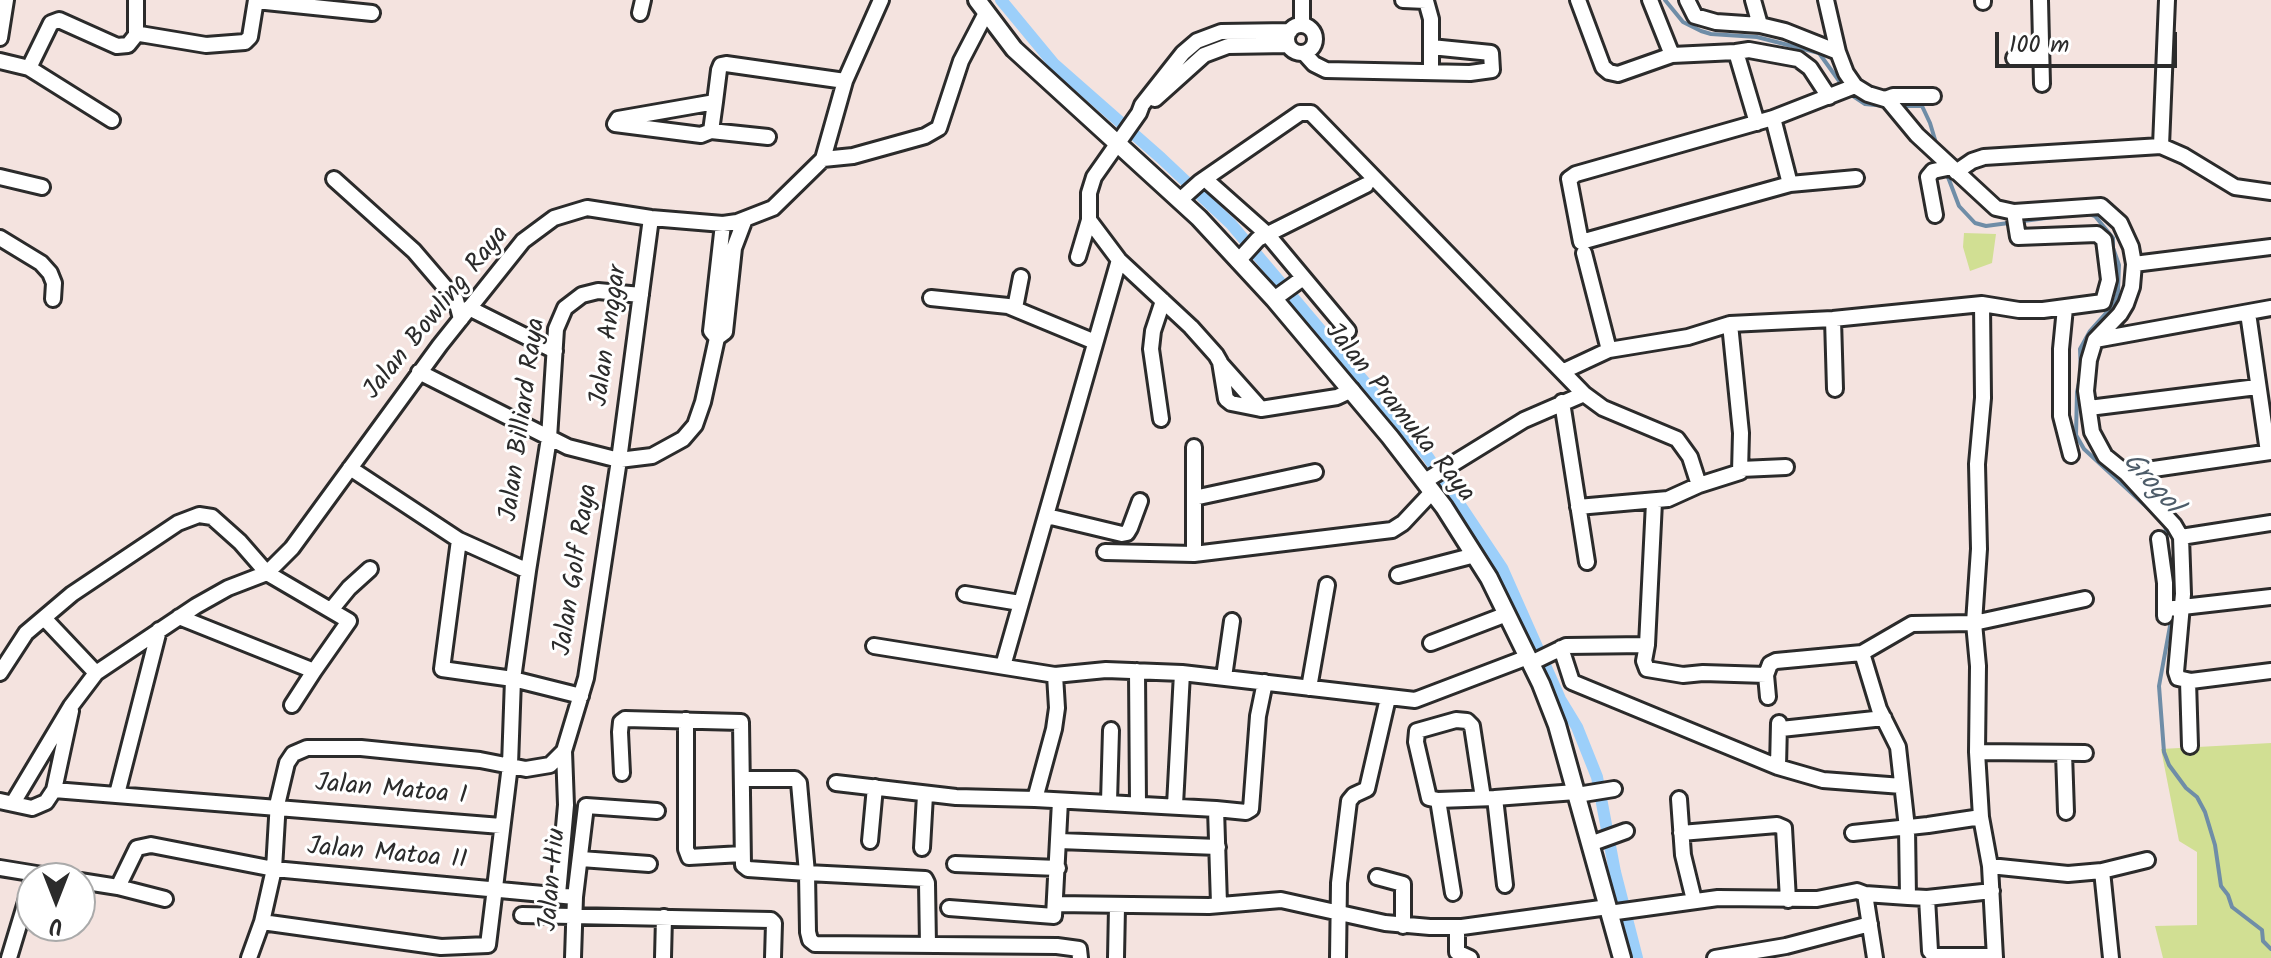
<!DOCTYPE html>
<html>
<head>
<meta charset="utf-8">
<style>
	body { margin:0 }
	#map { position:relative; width:2271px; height:958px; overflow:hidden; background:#f4e3df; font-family:Kalam,sans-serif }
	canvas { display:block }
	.north { position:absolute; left:16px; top:862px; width:80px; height:80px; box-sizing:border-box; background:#fff; border:2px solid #aaa; border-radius:50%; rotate:180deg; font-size:22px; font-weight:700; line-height:32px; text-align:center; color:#2b2b2b }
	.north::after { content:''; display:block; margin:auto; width:28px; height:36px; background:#2b2b2b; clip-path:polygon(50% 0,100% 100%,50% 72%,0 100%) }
	.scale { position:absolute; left:1995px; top:32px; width:182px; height:36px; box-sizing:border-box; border:4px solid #2b2b2b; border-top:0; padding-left:10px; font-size:24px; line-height:28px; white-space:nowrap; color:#2b2b2b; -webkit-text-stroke:6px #fff; paint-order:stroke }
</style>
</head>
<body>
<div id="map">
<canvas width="2271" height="958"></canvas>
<div class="north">U</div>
<div class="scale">100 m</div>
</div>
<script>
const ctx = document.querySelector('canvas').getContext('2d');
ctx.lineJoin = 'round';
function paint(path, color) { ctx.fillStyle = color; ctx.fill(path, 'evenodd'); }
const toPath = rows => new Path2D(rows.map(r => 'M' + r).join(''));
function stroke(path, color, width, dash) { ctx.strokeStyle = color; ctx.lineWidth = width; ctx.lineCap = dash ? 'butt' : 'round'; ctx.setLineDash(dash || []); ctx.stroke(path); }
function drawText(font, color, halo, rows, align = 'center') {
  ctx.font = font + ' Kalam,sans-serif'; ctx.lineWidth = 6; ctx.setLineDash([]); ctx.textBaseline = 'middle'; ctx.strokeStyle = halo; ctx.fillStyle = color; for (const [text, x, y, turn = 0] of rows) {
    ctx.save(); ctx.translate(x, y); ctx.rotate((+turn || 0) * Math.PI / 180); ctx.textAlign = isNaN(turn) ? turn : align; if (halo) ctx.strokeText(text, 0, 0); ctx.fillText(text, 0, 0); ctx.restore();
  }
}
paint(toPath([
	[1964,233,1996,234,1992,263,1970,271,1963,247],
	[2271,743,2271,958,2163,958,2155,926,2197,925,2197,852,2179,841,2161,749]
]), '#d1df93');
stroke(toPath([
	[1665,0,1683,22,1701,31,1711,34,1757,37,1819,53,1842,85],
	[1847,92,1865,104,1886,106],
	[1899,106,1922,106,1930,123,1936,143],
	[1948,177,1959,206,1975,223,1986,226,2061,216],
	[2086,213,2095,216,2113,238,2113,248,2119,265,2118,291,2115,303,2090,331,2080,349,2081,374,2077,392,2076,435,2084,449,2165,524,2174,595,2173,606],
	[2172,615,2159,686,2164,752,2169,765,2186,788,2197,797,2205,812,2215,845,2221,886,2228,895,2232,907,2262,930,2263,941,2271,949]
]), '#6f8da7', 4);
stroke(toPath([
	[1001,0,1054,64,1161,158,1231,224,1428,457,1502,568,1560,699,1577,727,1597,777,1615,872,1637,958]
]), '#9ccffa', 12);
const minor = toPath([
	[1302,0,1302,25],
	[1403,0,1426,1,1431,19,1431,71],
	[1578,0,1603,67,1609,72,1618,74,1672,55,1736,52,1757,123],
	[1650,0,1672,55],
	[1687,0,1695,16,1716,22,1760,25,1785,31,1838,52],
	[1753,0,1760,25],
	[1826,0,1838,52,1846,73,1855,86,1868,94,1888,100,1917,135,1996,208,2014,212,2101,206,2120,223,2131,247,2134,264,2132,287,2126,304,2120,314,2095,340,2089,360,2086,391,2092,432,2105,456,2126,473,2174,525,2181,537,2183,594,2176,672,2178,678,2191,681,2271,671],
	[2040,0,2042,84],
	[256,1,372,13],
	[1983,2,1983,0],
	[640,13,643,0],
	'1287 39a14 14 0 1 1 28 0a14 14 0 1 1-28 0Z',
	[1290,31,1221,32,1197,41,1183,53,1142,105,1139,113,1094,177,1089,193,1089,220,1119,260,1191,327,1216,355,1220,362,1226,399,1231,403,1261,409,1337,397,1352,390],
	[136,35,136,0],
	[0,38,6,0],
	[1736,52,1749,50,1798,59,1810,68,1829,97],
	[1304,53,1314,64,1326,70,1470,73,1492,70,1491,53,1431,47],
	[2014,58,2041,57],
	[0,61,29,68,51,23,59,20,117,46,128,45,136,35,140,34,206,45,245,42,250,37,256,0],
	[29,68,112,120],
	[1855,86,1773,118,1576,174,1569,179,1581,242,1790,184,1856,178],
	[1155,99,1204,55,1228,46,1288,45],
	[1885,99,1893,96,1933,96],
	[715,102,618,119,615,124,701,135,711,131,715,102,719,70,721,65,726,64,845,81],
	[1773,118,1790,184],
	[711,131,768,137],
	[2161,146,2167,0],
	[823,159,853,156,925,136,939,128,961,61,986,13],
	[1956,172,1972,161,1984,157,2161,146,2184,156,2235,187,2271,192],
	[0,177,42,187],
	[334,179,414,251,456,300,461,319],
	[1205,179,1267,234,1348,331],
	[1180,200,1200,182,1300,113,1311,113,1584,394,1603,408,1677,439,1690,457,1699,485],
	[1935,215,1928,177,1933,171,1952,167],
	[0,238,41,263,50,273,54,283,53,299],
	[1584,253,1609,350],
	[1078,257,1089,220],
	[1238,261,1258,239,1366,185],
	[2134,264,2271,247],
	[931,298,1008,306,1095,342],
	[1274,299,1303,278],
	[1982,304,1983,398,1977,464,1979,549,1974,623,1978,666,1977,752,1981,817,1990,866,1995,958],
	[469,308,555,351],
	[1015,308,1021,277],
	[2065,308,2061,349,2061,416,2071,455],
	[2248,313,2268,452],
	[1833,319,1835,389],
	[717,338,711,331,723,224],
	[2095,340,2271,308],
	[1220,363,1261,409],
	[1564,371,1609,350,1688,337,1730,324,1833,319,1982,304,2019,310,2043,310,2103,302,2109,280,2104,240,2097,234,2018,237,2014,212],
	[419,372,568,447,619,460,652,456,683,439,695,425,703,402,717,338,725,332,734,248,745,219],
	[1562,402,1587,562],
	[2089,408,2257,387],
	[1161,419,1151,349,1153,331,1163,301],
	[1194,447,1194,554],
	[1741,469,1786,467],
	[2126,473,2271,452],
	[1425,481,1524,420,1584,394],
	[1194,498,1315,472],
	[1578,507,1668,499,1699,485,1740,472,1741,433,1730,324],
	[1047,516,1122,534,1127,533,1130,528,1140,501],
	[2181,537,2271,523],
	[2159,539,2165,583,2165,616],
	[459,540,442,669,513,679,581,696],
	[1105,552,1194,554,1392,530,1403,523,1433,491],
	[528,571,549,438,556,329,565,308,582,295,598,291,641,295],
	[1398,575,1475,555],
	[965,594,1020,603],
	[2165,609,2271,597],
	[331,610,349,588,370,569],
	[44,618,96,673],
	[1431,643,1507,614],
	[1647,645,1644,661,1647,669,1683,675,1703,673,1766,675],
	[874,646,1055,675,1106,670,1182,673,1415,700,1528,657],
	[1561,648,1572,682,1778,767,1823,780,1902,786],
	[1862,653,1879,709,1898,747,1907,828,1908,897,1927,898,1992,891],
	[1531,663,1566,646,1647,645,1654,502],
	[1003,666,1119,260],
	[1137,671,1138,804],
	[0,673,26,633,72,594,178,523,199,515,212,517,240,542,267,573,349,621,314,671,179,617],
	[1224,677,1232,621],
	[2188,681,2190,746],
	[1309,688,1327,585],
	[1768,697,1766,675,1770,664,1776,661,1862,653,1912,624,1974,623,2085,599],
	[292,705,314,671],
	[686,720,686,849,689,857,742,854],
	[1781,729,1884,718],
	[1977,752,2085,753],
	[2064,753,2066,812],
	[1778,767,1779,723],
	[622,773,620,732,621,722,625,719,741,722,743,865,748,869,807,873,808,932,810,940,815,944,1057,946,1079,949,1080,958],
	[742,779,795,779,799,783,807,873,925,879,927,883,928,945],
	[836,783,956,797,1035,799,1216,809,1219,904],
	[54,790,501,826],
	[117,794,159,630],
	[1577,795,1614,789],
	[1483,798,1472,726,1467,721,1456,720,1417,731,1416,742,1429,798,1438,800,1495,798,1576,792],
	[1495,798,1505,885],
	[1035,799,1054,729,1057,708,1055,675],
	[1679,799,1683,855,1694,900],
	[1438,800,1453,893],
	[0,801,32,808,46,802,54,790,71,711],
	[1109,802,1111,730],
	[13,803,71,706,96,673,196,606,228,588,267,573,292,548,440,345,523,241,554,218,587,208,651,218,723,224,737,222,773,208,823,159,845,81,881,0],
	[1175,805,1182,673],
	[1216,809,1246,812,1251,809,1258,716,1265,682],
	[1681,833,1777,825,1784,828,1788,900],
	[1853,833,1928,825,1981,817],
	[870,841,875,787],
	[1059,841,1218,847],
	[1590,844,1626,831],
	[922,848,925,795],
	[581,859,649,864],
	[955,864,1058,868],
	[1990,866,2068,874,2102,871,2147,860],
	[0,868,61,878],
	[2102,871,2111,958],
	[1377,877,1403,884,1403,926],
	[80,881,118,887,137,848,151,845,274,869,575,897],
	[118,887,165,899],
	[558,894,566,805,564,751],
	[1865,894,1875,958],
	[1927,898,1930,951,1934,956,1995,956],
	[1055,904,1209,906,1281,900,1385,923,1430,927,1462,927,1608,907],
	[949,908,1054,916,1060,801],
	[1609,913,1718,898,1817,899,1857,891,1865,894,1908,897],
	[522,915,771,920,774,923,773,958],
	[262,922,441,947,488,945,510,765,513,679,528,571,459,540,350,468],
	[1457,927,1457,952,1470,958],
	[9,958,32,882],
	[249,958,262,922,274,869,278,801,287,763,293,754,307,748,361,748,480,760,526,769,550,765,564,751,586,678,619,460,651,218],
	[573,958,575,897,586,806,657,811],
	[663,958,664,917],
	[1116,958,1117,907],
	[1338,958,1339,883,1349,801,1354,795,1367,789,1388,698],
	[1715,958,1786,946,1870,924]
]);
const tertiary = toPath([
	[977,0,1014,49,1199,218,1274,299,1390,437,1444,507,1489,578,1541,684,1557,725,1622,958]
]);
stroke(minor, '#2b2b2b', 20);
stroke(tertiary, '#2b2b2b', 22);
stroke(minor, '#fff', 14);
stroke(tertiary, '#fff', 16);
drawText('26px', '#2b2b2b', '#fff', [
	["Jalan Bowling Raya",438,314,-51],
	["Jalan Anggar",611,336,-82],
	["Jalan Pramuka Raya",1398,414,51],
	["Jalan Billiard Raya",525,420,-82],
	["Jalan Golf Raya",578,570,-81],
	["Jalan Matoa I",391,792,5],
	["Jalan Matoa II",387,856,5],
	["Jalan Hiu",555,880,-85]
]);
drawText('italic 28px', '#4d5c69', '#fff', [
	["Grogol",2150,485,48]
]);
</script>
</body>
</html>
